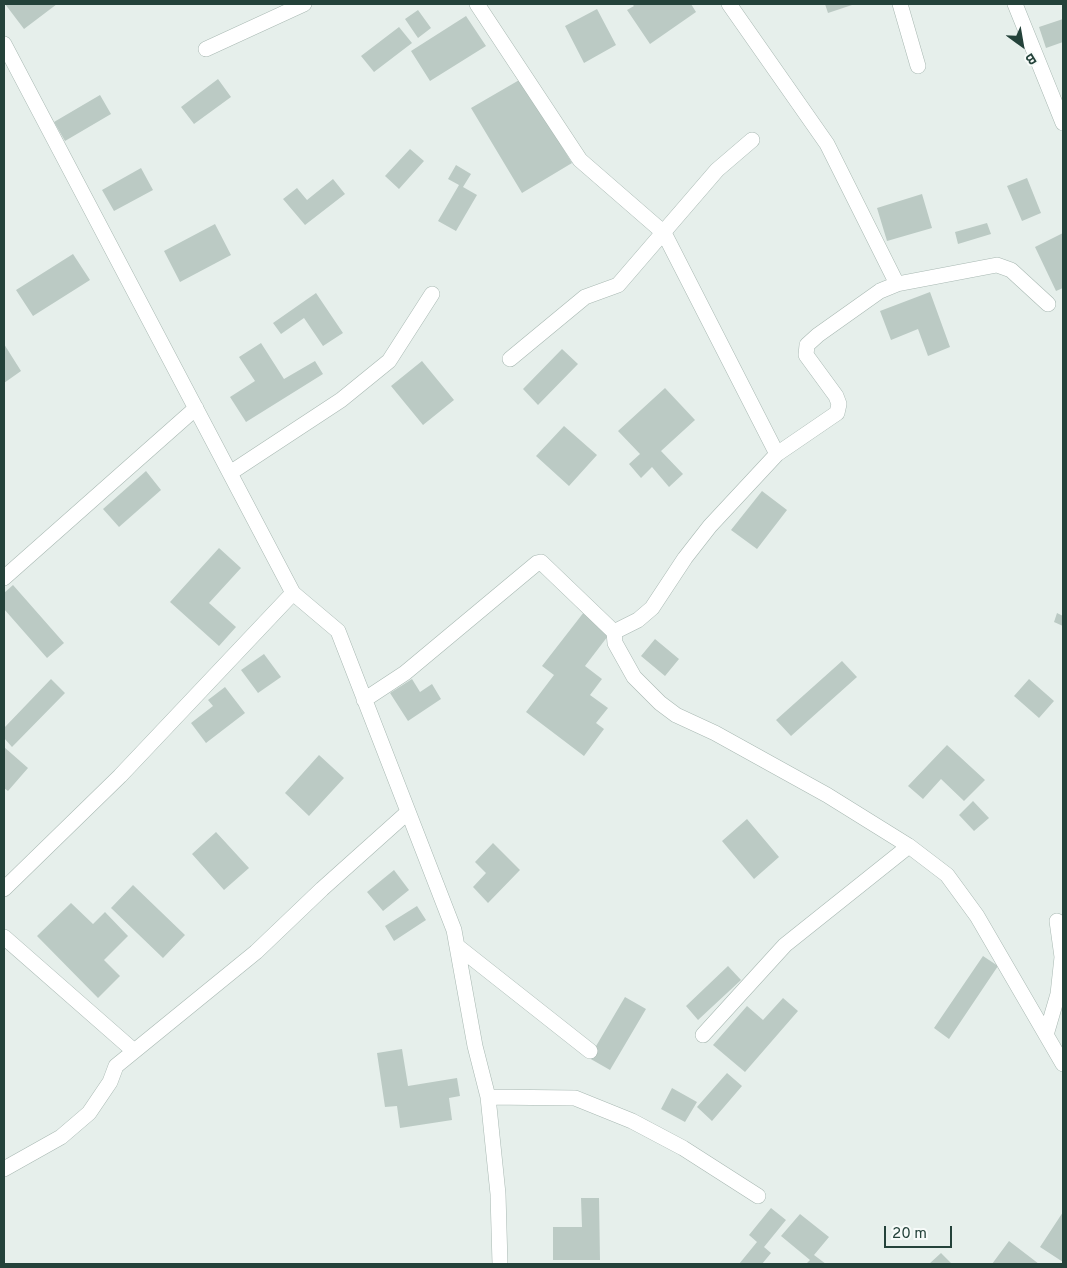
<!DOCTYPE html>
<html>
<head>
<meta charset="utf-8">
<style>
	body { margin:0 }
	#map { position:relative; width:1067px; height:1268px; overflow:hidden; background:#e6efeb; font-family:Overpass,sans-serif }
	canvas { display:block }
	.frame { position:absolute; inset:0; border:5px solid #24423a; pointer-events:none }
	.north { position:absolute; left:997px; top:20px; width:50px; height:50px; -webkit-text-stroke:4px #f7fbf9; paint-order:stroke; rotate:148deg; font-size:14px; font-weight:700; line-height:20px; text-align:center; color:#24423a }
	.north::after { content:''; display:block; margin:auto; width:18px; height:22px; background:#24423a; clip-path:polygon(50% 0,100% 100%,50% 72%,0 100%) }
	.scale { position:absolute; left:884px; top:1226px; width:68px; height:22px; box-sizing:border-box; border:2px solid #24423a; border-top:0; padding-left:6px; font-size:15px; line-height:18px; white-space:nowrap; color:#24423a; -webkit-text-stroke:4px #f7fbf9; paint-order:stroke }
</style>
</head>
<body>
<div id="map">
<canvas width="1067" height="1268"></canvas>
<div class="frame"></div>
<div class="north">B</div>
<div class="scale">20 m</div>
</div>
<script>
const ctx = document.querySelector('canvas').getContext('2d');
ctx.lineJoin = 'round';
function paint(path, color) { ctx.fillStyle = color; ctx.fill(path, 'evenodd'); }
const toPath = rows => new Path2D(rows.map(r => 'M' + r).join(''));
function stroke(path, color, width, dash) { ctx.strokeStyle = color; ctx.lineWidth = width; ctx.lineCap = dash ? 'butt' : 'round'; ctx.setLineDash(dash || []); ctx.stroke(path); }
paint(toPath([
	[5,4,57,4,24,29],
	[632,4,691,4,696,12,650,44,627,10,634,6],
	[825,4,855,4,828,13],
	[597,9,616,45,584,63,565,26],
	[418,10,431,28,418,38,405,19],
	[466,16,486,46,430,81,411,51],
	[1063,19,1063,42,1046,48,1039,27],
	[399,27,412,43,374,72,361,56],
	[218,79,231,97,194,124,181,107],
	[521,79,572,163,522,193,471,108],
	[100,95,111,114,65,141,54,122],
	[410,149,424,161,399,189,385,176],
	[456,165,471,174,463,187,477,195,456,231,438,221,459,185,448,179],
	[141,168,153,190,114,211,102,190],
	[1027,178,1041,213,1022,221,1007,186],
	[333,179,345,194,305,225,283,199,297,188,307,200],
	[922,194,932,228,887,241,877,208],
	[987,223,991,234,958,244,955,232],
	[215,224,231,255,180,282,164,251],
	[1063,233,1063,288,1056,291,1035,247],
	[73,254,90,280,33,316,16,290],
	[930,292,950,347,928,356,918,329,891,340,880,311],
	[316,293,343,333,323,346,304,318,281,334,273,323],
	[261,343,284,379,315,361,323,374,246,422,230,397,255,381,239,357],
	[4,344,21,371,4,383],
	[562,349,578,364,538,405,523,389],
	[422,361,454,400,423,425,391,386],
	[665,388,695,420,661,451,683,474,669,487,652,467,641,478,629,464,640,454,618,431],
	[564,426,597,455,569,486,536,456],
	[146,471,161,490,119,527,103,509],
	[762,491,787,510,757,549,731,530],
	[219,548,241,568,209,603,236,627,219,646,170,602],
	[13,585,64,643,47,658,4,609,4,593],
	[584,612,611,632,585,666,602,679,590,695,608,708,596,723,604,729,584,756,526,712,554,675,542,666],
	[1057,613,1063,616,1063,626,1054,622],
	[655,639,679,659,665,676,641,656],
	[264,654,281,677,258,693,241,670],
	[842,661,857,677,791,736,776,720],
	[51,679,65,693,12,747,4,738,4,728],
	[412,679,420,692,432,684,441,699,408,721,390,693],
	[1029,679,1054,701,1039,718,1014,696],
	[225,687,245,713,206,743,191,723,213,706,208,700],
	[947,745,985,780,964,801,941,779,923,799,908,786],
	[4,747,28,768,8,791,4,788],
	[319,755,344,778,309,816,285,793],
	[973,801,989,818,974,831,959,815],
	[747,819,779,857,754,879,722,841],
	[216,832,249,868,224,890,192,854],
	[493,843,520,870,488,903,473,887,486,873,475,862],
	[394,870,409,890,383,911,367,892],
	[133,885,185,935,163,958,111,908],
	[71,903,93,924,105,912,128,936,104,960,120,976,98,998,37,936],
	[417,906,426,920,394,941,385,926],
	[983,956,998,966,949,1039,934,1028],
	[728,966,741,980,698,1020,686,1006],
	[625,997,646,1009,610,1070,589,1058],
	[783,998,798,1011,745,1072,713,1045,747,1006,763,1020],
	[402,1049,408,1086,457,1078,460,1096,449,1098,452,1120,400,1128,397,1106,385,1107,377,1053],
	[727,1073,742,1086,712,1121,697,1107],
	[672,1088,697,1102,685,1122,661,1109],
	[581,1198,599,1198,600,1260,553,1260,553,1227,582,1227],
	[771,1208,786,1220,764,1247,771,1253,762,1264,739,1264,757,1242,749,1235],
	[1063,1212,1063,1262,1040,1247],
	[800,1214,829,1237,814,1255,826,1264,806,1264,810,1260,781,1236],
	[1009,1241,1039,1264,992,1264],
	[941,1253,952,1264,929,1264]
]), '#bbcac4');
const minor = toPath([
	[477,4,580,160,664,233,777,454],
	[729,4,827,144,897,284],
	[900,4,918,66],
	[1015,4,1063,123],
	[4,44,293,593,338,631,454,930,475,1046,488,1097,498,1194,500,1264],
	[206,49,304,4],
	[1048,304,1011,270,997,265,897,284,880,291,818,335,807,345,806,355,836,396,839,404,837,413,777,454,710,526,685,558,652,608,638,620,614,632,615,643,634,677,660,703,676,715,715,733,827,795,909,846,947,875,977,916,1063,1064],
	[510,359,585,297,618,285,717,170,752,140],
	[230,473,341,400,389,361,432,294],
	[4,578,196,408],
	[364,700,405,673,537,563,541,562,614,632],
	[4,889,120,776,293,593],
	[4,937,134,1051],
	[457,946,590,1051],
	[703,1035,785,945,909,846],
	[1046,1035,1058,994,1062,957,1057,921],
	[488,1097,575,1098,632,1121,683,1148,758,1196],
	[4,1169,61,1137,89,1113,110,1082,116,1066,256,952,322,889,408,812]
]);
stroke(minor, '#a8b8b2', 16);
stroke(minor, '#fff', 15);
</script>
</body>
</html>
